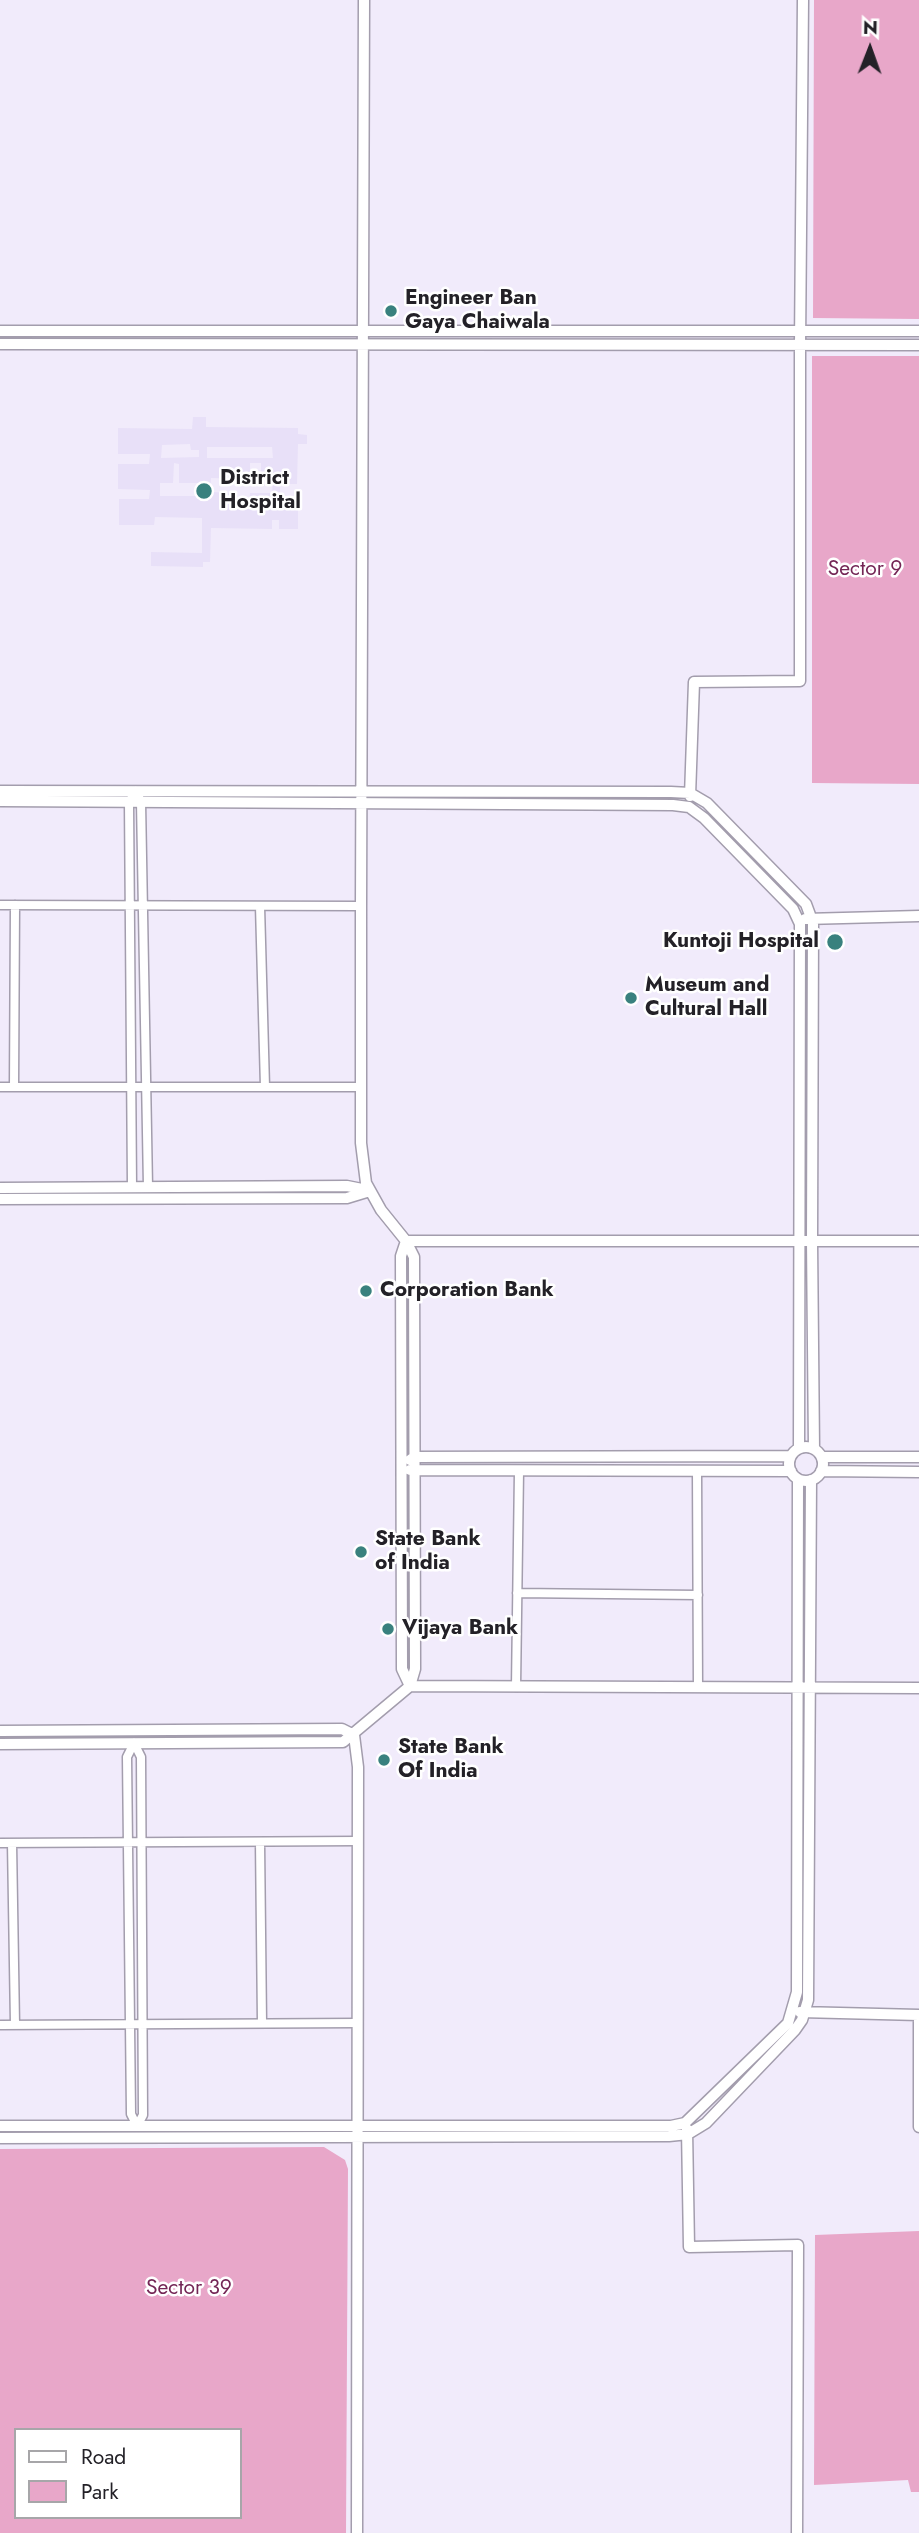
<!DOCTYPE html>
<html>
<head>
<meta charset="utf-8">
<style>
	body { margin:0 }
	#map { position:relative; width:919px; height:2533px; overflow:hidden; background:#f1ebfb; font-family:Jost,sans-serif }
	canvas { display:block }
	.legend { position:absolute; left:14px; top:2428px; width:228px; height:91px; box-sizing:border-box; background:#fff; border:2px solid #a7a6a9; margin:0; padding:9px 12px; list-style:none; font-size:21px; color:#232127 }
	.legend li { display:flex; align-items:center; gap:14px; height:35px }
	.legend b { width:35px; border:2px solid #a7a6a9 }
	.north { position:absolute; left:835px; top:14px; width:70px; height:70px; -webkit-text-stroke:5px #fff; paint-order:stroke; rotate:1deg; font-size:19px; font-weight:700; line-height:28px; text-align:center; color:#232127 }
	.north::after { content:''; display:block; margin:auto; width:24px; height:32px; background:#232127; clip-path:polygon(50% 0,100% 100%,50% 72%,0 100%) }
</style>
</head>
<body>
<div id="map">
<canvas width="919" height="2533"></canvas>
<ul class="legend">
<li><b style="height:9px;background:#fff"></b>Road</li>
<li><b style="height:19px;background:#e8a7c9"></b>Park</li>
</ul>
<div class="north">N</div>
</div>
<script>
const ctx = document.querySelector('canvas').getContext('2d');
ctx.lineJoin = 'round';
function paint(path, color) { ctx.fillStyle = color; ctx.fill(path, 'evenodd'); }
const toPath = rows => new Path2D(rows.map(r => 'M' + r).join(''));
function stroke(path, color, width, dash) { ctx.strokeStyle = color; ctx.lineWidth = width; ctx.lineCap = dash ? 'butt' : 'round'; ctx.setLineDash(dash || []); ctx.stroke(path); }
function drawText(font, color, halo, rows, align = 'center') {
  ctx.font = font + ' Jost,sans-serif'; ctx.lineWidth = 5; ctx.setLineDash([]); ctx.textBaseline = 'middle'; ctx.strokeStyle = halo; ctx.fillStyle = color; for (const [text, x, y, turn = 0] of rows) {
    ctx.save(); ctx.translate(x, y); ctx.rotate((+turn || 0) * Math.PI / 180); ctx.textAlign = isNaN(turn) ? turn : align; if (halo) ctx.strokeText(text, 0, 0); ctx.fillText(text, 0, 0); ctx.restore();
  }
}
paint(toPath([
	[193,417,206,417,206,427,298,428,298,434,307,435,307,444,298,444,297,484,280,484,280,507,298,507,298,529,279,529,279,520,272,520,272,529,211,528,210,562,203,562,203,567,151,566,151,552,202,553,202,518,155,517,154,525,119,525,119,499,149,499,150,490,118,489,118,464,149,464,150,454,118,454,118,428,192,429],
	[190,444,191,450,199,450,199,457,161,458,162,445],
	[207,447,272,447,273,458,207,458],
	[174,463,179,464,179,483,198,483,198,496,160,496,160,483,173,483],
	[250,463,261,463,261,478,273,479,272,493,250,493,249,503,238,503,238,493,210,492,211,478,250,479]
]), '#e8e0f8');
paint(toPath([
	[814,0,919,0,919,319,813,318],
	[812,356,919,356,919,784,812,783],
	[324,2147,345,2160,348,2169,346,2533,0,2533,0,2149],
	[16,2430,240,2430,240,2517,16,2517],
	[919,2231,919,2492,911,2492,908,2480,814,2485,815,2235]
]), '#e8a7c9');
const minor = toPath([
	[139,797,141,802,148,1187],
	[0,905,361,906],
	[260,906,265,1087],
	[0,1087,361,1087],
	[14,1087,15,905],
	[132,1187,129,802,136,791],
	[697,1471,698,1687],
	[517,1593,698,1595],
	[516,1687,519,1471],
	[134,1743,127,1757,131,2114,137,2126],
	[134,1743,141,1757,143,2115,137,2126],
	[260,1842,262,2023],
	[0,1843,358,1841],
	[12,1843,15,2025],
	[0,2025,358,2023]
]);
const tertiary = toPath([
	[364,0,361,906,361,1143,366,1183,381,1210,406,1241,919,1241],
	[0,331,919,331],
	[0,344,919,345],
	[0,791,671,792,690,793,707,803,806,904,813,923,812,1241,814,1449],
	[690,796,694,682,800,681,800,345,803,0],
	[0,801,673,805,689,807,704,818,793,909,800,924,799,1448],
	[805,919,919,916],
	[0,1188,347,1186,367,1190],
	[0,1199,347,1198,370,1191],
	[406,1241,414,1257,415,1669,410,1686,402,1669,401,1256,406,1241],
	'789 1464a17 17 0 1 1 34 0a17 17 0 1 1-34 0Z',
	[822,1457,919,1457],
	[410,1460,414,1457,791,1456],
	[410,1470,791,1471],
	[821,1471,919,1472],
	[0,1731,342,1729,354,1735],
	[354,1735,358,1767,357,2533],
	[0,1744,343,1742,410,1686,919,1688],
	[800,2012,919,2015,919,2127],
	[0,2126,671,2126,685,2123,788,2023,797,1992,798,1479],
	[687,2129,689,2247,798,2245,797,2533],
	[0,2138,669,2136,688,2134,706,2123,795,2030,802,2020,808,2000,811,1480]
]);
stroke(minor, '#a39dad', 11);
stroke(tertiary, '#a39dad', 13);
stroke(minor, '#fff', 8);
stroke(tertiary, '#fff', 10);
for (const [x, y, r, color] of [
	[391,311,7,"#39817e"],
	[204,491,9,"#39817e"],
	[835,942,9,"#39817e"],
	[631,998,7,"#39817e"],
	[366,1291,7,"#39817e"],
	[361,1552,7,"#39817e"],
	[388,1629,7,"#39817e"],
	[384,1760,7,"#39817e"]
]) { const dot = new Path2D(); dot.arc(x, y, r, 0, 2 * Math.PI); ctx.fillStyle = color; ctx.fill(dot); stroke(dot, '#fff', 2.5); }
drawText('bold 21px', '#232127', '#fff', [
	["Engineer Ban",405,299],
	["Gaya Chaiwala",405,323],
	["District",220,479],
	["Hospital",220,503],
	["Kuntoji Hospital",819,942,"right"],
	["Museum and",645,986],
	["Cultural Hall",645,1010],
	["Corporation Bank",380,1291],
	["State Bank",375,1540],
	["of India",375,1564],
	["Vijaya Bank",402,1629],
	["State Bank",398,1748],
	["Of India",398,1772]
], 'left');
drawText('21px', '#742656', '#fff', [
	["Sector 9",865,570],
	["Sector 39",189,2289]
]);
</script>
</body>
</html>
